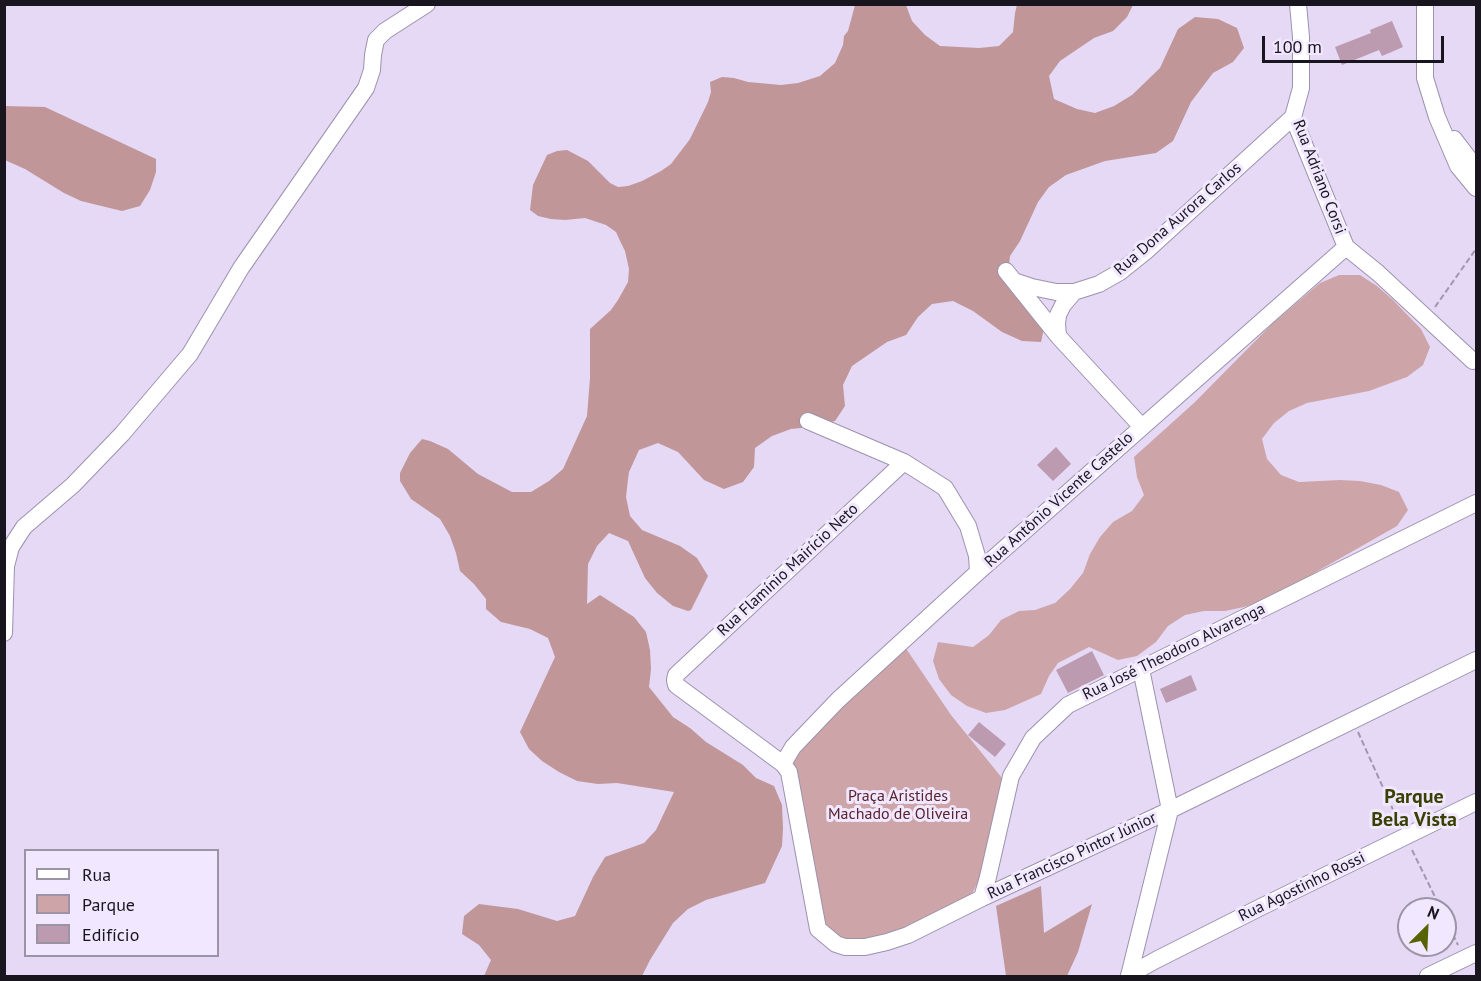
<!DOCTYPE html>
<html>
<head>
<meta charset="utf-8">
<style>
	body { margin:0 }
	#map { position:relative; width:1481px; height:981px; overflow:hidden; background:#e5d9f6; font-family:"PT Sans",sans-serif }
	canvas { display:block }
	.frame { position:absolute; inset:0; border:6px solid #19151f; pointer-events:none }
	.legend { position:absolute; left:24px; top:849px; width:195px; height:108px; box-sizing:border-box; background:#f1e8ff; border:2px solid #9b94a5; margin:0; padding:8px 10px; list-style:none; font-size:18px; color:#19151f }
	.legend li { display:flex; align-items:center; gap:12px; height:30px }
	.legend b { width:30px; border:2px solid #9b94a5 }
	.north { position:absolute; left:1397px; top:897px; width:60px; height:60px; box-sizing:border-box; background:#f1e8ff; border:2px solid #9b94a5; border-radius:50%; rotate:24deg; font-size:16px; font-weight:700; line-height:24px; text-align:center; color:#19151f }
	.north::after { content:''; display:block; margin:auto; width:21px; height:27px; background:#586303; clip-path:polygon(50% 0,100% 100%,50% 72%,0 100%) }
	.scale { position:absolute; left:1262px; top:36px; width:182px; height:27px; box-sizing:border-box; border:3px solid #19151f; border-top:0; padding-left:8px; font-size:18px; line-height:21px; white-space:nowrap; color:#19151f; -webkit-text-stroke:4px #f1e8ff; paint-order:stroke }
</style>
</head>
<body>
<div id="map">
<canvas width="1481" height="981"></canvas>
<div class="frame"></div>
<ul class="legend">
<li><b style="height:8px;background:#fff"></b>Rua</li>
<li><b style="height:16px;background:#cda5a8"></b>Parque</li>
<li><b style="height:16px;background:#bc9ab0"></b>Edifício</li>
</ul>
<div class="north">N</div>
<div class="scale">100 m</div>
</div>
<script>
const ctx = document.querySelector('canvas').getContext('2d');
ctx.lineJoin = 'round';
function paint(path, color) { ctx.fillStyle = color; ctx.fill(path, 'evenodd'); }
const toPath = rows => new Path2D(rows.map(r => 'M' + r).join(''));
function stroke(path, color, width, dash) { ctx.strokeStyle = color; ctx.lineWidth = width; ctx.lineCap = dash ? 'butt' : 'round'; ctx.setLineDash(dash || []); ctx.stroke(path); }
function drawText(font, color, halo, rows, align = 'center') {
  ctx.font = font + ' "PT Sans",sans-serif'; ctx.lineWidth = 6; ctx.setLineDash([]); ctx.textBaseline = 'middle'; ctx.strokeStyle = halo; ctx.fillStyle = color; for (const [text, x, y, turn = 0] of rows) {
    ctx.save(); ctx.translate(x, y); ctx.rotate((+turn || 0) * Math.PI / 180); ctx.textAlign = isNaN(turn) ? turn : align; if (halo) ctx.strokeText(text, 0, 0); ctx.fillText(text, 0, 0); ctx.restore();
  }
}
paint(toPath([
	[1339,275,1360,275,1377,286,1393,300,1421,329,1430,347,1423,365,1407,377,1369,391,1307,403,1289,411,1274,423,1262,439,1267,459,1281,475,1299,482,1340,480,1360,481,1381,485,1399,492,1408,510,1397,526,1316,572,1300,583,1263,601,1244,607,1225,611,1204,611,1185,615,1168,626,1156,642,1137,656,1118,660,1089,647,1058,663,1049,676,1041,694,1005,710,986,713,967,706,951,695,939,679,933,661,938,642,973,647,989,635,1001,620,1019,611,1035,610,1055,603,1070,589,1083,573,1090,554,1100,537,1113,522,1132,511,1144,495,1137,477,1134,457,1195,402,1272,324,1320,283],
	[905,647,951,715,1002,778,984,870,971,896,907,929,858,941,841,938,822,923,793,770,795,757,841,704]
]), '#cda5a8');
paint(toPath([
	[855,5,906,5,912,21,925,35,940,46,979,48,999,46,1013,32,1015,13,1017,5,1133,5,1127,17,1113,31,1094,38,1060,61,1049,76,1054,99,1077,109,1095,113,1114,106,1132,95,1160,68,1178,29,1195,17,1218,19,1237,28,1244,48,1233,62,1213,73,1191,102,1173,141,1156,153,1105,161,1066,175,1049,187,1038,202,1020,241,1010,256,1008,275,1045,324,1041,342,1022,341,1002,332,973,311,953,301,932,304,918,317,906,335,887,342,852,366,843,385,845,406,835,421,812,427,791,429,772,436,755,448,754,467,743,482,724,489,704,480,678,452,658,443,639,450,629,472,628,479,626,497,630,516,642,530,680,546,697,558,708,576,691,610,688,611,673,606,657,593,645,578,628,541,609,533,597,546,588,564,587,604,600,595,634,617,646,632,650,650,651,669,649,687,673,717,690,728,706,742,743,765,756,778,774,786,782,805,783,828,782,846,765,883,706,900,688,909,673,923,650,960,642,976,484,976,491,960,479,945,462,934,464,916,479,904,518,909,557,921,575,916,593,877,605,857,644,843,656,830,674,792,617,783,598,784,577,781,559,772,542,761,529,749,520,732,555,657,548,638,530,629,501,622,486,609,486,599,474,584,460,571,456,553,450,536,440,519,411,499,400,481,400,473,410,453,422,439,430,441,448,449,478,474,512,492,531,492,549,481,563,469,587,416,590,378,590,329,611,310,618,300,628,282,629,269,625,251,621,243,616,232,606,225,585,218,565,220,551,219,538,216,530,210,533,185,547,155,557,151,567,150,588,161,610,183,618,187,628,186,642,181,661,171,671,164,690,139,708,102,711,92,710,82,722,77,734,78,748,82,781,85,798,83,820,76,835,63,843,45,844,36,848,31],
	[4,106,45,107,156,159,156,172,150,190,140,206,122,211,81,201,64,193,25,169,7,161,4,159],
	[1041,886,1044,933,1092,904,1078,952,1067,976,1006,976,996,906]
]), '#c09699');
paint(toPath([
	[1392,21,1403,47,1382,56,1379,50,1342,65,1335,47,1371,33,1370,30],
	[1056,447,1071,464,1053,481,1037,465],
	[1092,651,1104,675,1068,693,1056,670],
	[1191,675,1197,690,1166,703,1160,689],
	[979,722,1006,744,995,757,968,735]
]), '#bc9ab0');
const minor = toPath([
	[1298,4,1301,37,1301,88,1293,117,1346,247,1378,273,1473,361,1476,360],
	[1425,4,1425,78,1437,117,1458,166,1476,188],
	[1454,139,1476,168],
	[1006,271,1058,336,1142,427],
	[1014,281,1032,287,1056,292,1074,292,1099,284,1120,272,1145,252,1293,117],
	[1058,336,1057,324,1058,315,1063,305,1074,292],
	[808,421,904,462,945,488,968,526,977,556,978,572],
	[904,462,676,675,675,680,676,685,783,764,789,772,818,929,836,944,845,947,865,947,887,942,908,935,982,898,1170,810,1476,660],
	[4,633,6,566,11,547,24,527,73,485,122,434,190,354,241,268,366,88,372,70,373,55,376,40,385,31,427,4],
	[783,764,793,747,838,700,978,572,1346,247],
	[982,898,988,877,1011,776,1033,738,1068,705,1476,503],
	[1129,975,1156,960,1261,907,1476,802],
	[1129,976,1170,810,1141,669],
	[1428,976,1476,953]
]);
stroke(minor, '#9d92ad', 18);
stroke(toPath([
	[1435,307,1476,249],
	[1358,732,1399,823],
	[1412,850,1441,909],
	[1445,918,1458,945]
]), '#a198af', 2, [6, 3]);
stroke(minor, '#fff', 16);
drawText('16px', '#19151f', '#f1e8ff', [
	["Rua Adriano Corsi",1319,177,69],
	["Rua Dona Aurora Carlos",1178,219,-41],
	["Rua Antônio Vicente Castelo",1059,500,-42],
	["Rua Flamínio Mairício Neto",788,570,-43],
	["Rua José Theodoro Alvarenga",1174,652,-26],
	["Rua Francisco Pintor Júnior",1072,856,-25],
	["Rua Agostinho Rossi",1302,887,-26]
]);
drawText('16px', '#59232b', '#f1e8ff', [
	["Praça Aristides",898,796],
	["Machado de Oliveira",898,814]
]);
drawText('bold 20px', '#394002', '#f1e8ff', [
	["Parque",1414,797],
	["Bela Vista",1414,820]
]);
</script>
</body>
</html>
